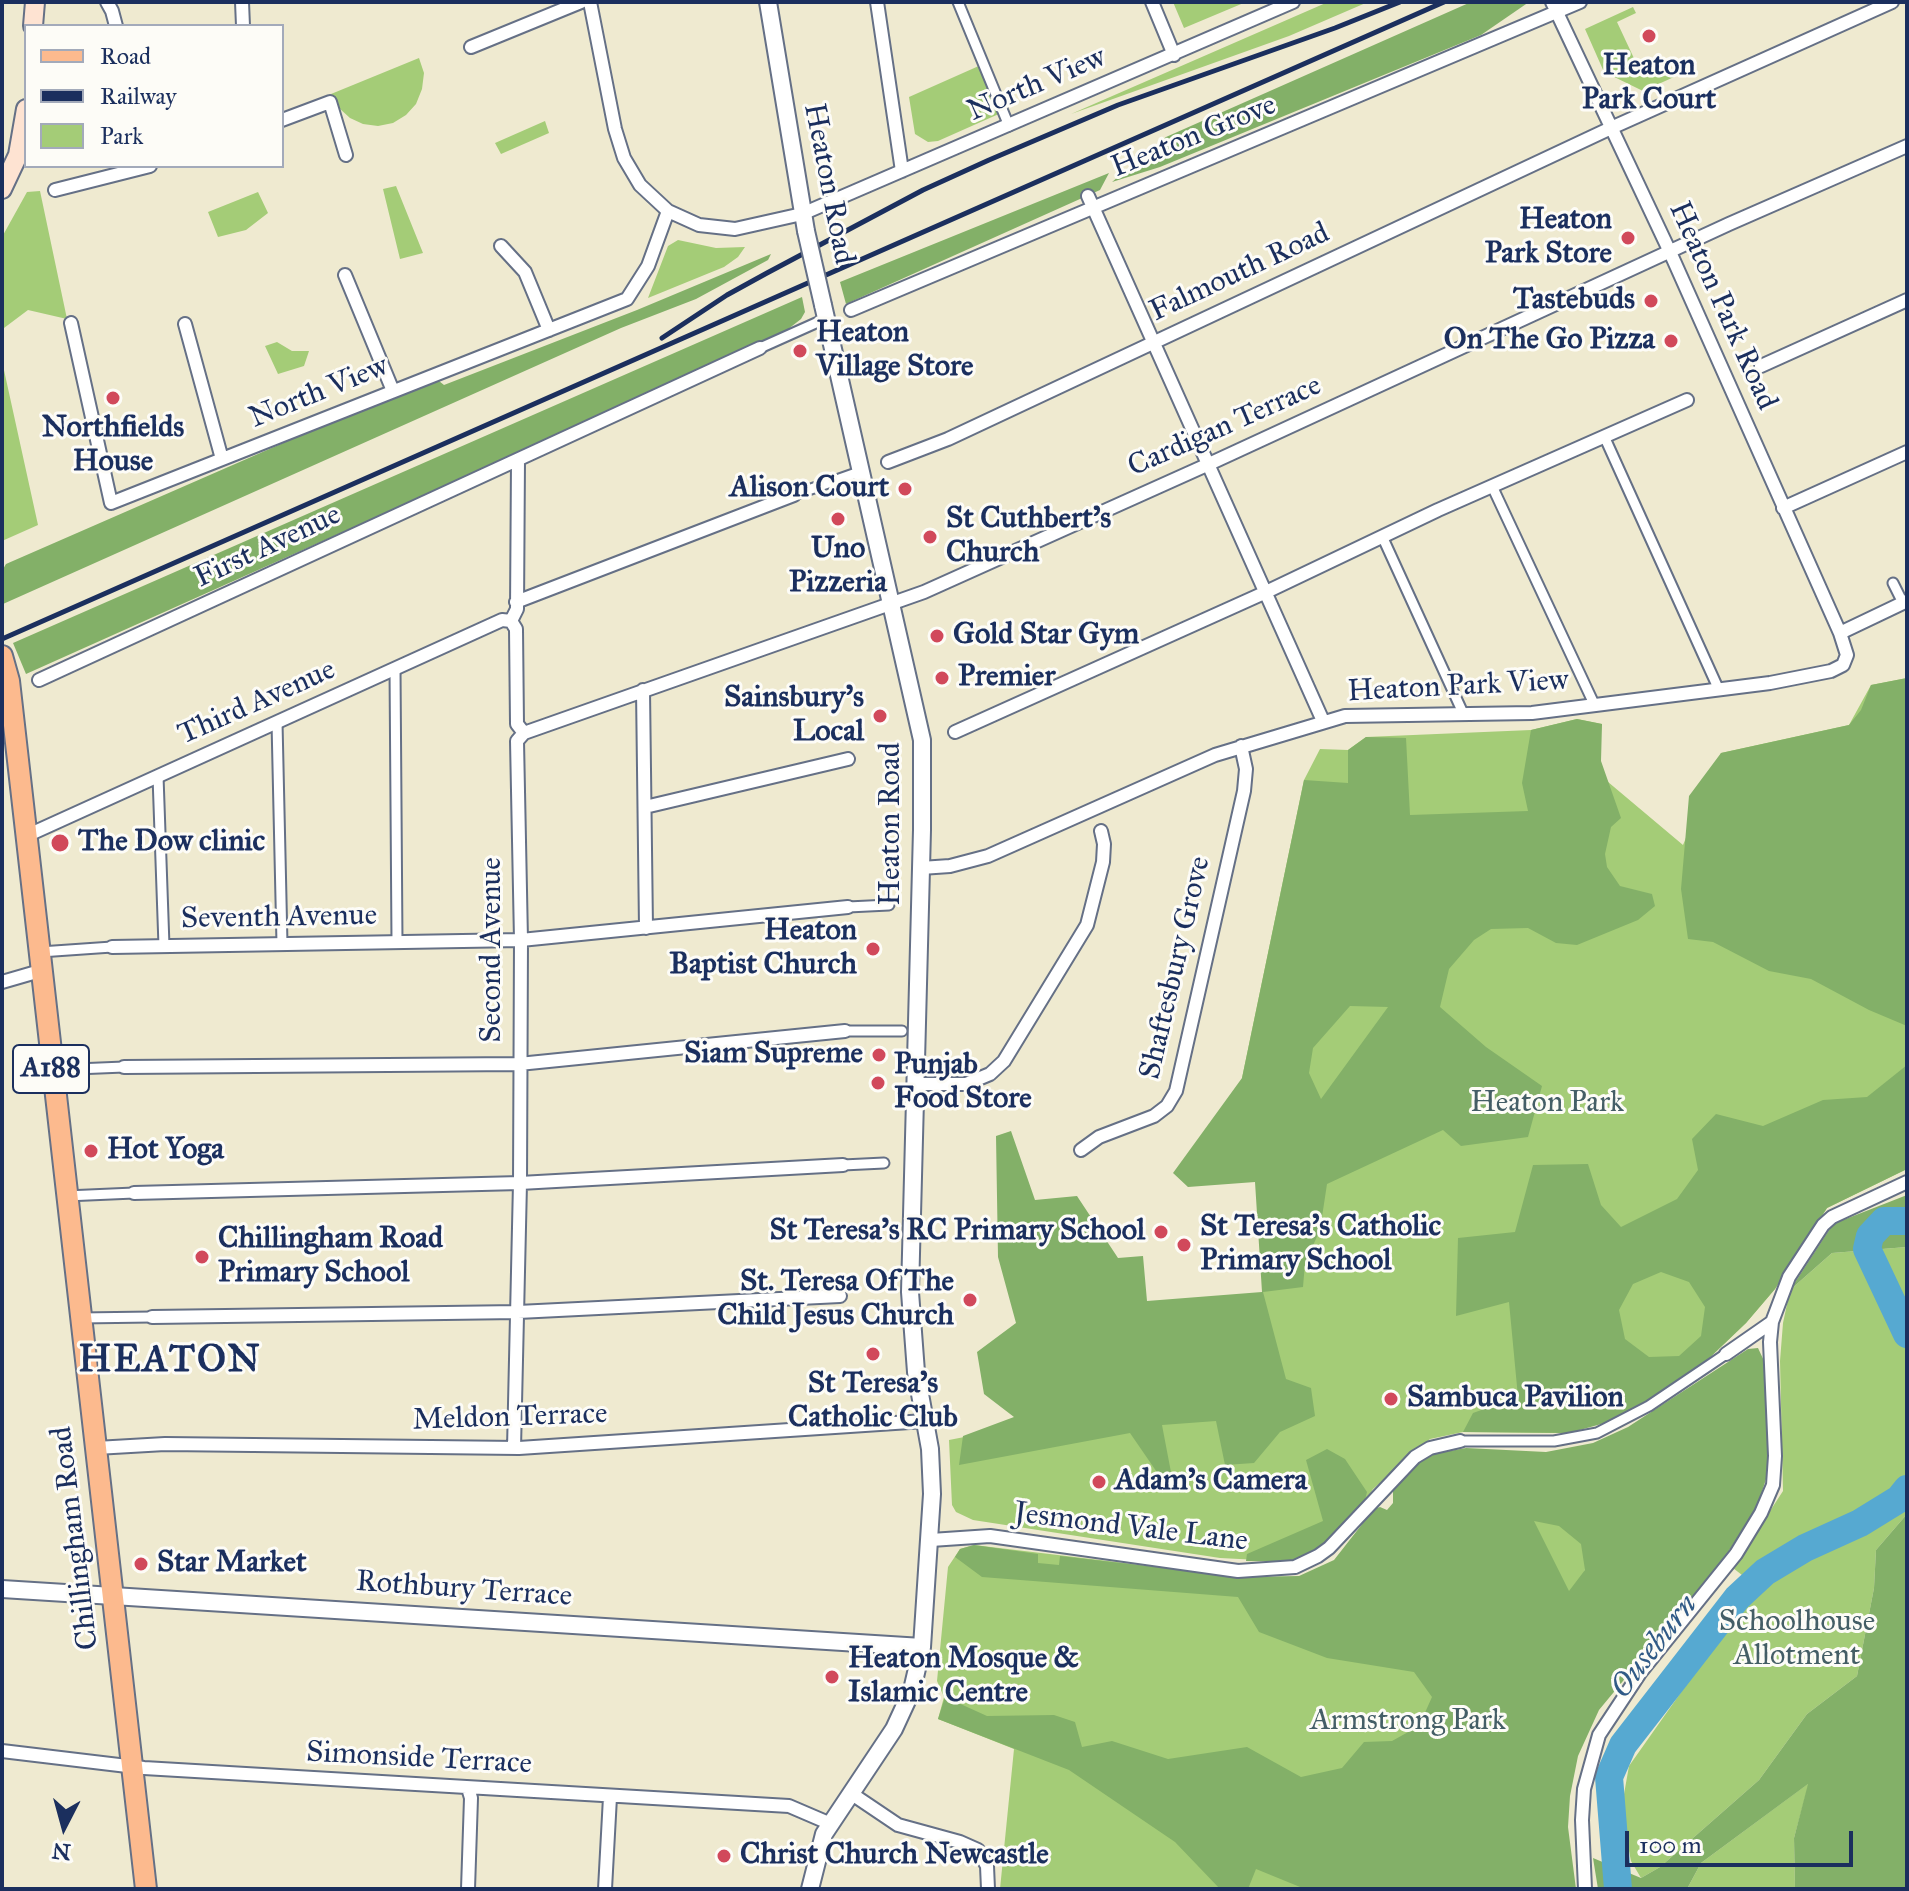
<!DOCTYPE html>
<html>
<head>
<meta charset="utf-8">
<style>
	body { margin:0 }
	#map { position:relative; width:1909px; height:1891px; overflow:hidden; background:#efead0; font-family:"IM FELL Great Primer",serif }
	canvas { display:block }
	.frame { position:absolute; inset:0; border:4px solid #1b2f5e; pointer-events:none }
	.legend { position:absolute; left:24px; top:24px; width:260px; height:144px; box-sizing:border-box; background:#fdfcf7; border:2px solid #a3aaba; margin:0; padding:10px 14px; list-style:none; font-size:24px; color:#1b2f5e }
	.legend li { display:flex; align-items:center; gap:16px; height:40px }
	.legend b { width:40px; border:2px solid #a3aaba }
	.north { position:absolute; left:24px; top:1787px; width:80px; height:80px; -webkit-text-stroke:6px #fdfcf7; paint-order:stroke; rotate:186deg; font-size:22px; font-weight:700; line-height:32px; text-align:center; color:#1b2f5e }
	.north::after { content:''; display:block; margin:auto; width:28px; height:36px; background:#1b2f5e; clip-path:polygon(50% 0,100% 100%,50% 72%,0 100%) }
	.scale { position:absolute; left:1625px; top:1831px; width:228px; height:36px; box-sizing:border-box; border:4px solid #1b2f5e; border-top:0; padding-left:10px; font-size:24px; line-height:28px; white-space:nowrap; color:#1b2f5e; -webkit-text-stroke:6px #fdfcf7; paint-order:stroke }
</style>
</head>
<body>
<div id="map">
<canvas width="1909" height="1891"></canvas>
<div class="frame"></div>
<ul class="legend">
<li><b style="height:10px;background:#fcba8e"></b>Road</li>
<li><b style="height:10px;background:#1b2f5e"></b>Railway</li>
<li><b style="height:22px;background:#a4cc77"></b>Park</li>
</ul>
<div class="north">N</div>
<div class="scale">100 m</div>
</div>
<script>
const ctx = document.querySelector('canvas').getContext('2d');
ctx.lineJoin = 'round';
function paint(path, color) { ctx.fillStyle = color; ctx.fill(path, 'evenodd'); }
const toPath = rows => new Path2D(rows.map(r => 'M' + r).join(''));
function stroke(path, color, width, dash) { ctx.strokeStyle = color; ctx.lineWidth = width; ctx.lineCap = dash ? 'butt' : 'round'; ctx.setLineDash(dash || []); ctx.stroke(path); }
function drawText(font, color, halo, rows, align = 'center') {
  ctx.font = font + ' "IM FELL Great Primer",serif'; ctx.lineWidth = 6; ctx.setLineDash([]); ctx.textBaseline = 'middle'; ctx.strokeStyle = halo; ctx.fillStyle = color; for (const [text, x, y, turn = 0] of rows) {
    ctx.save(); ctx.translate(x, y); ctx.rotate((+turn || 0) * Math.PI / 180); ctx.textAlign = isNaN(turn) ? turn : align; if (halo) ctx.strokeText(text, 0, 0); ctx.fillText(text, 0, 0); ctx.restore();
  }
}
paint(toPath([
	[1173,2,1246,2,1184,28],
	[1328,2,1368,2,1289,36,1071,114],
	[1633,7,1636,13,1617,22,1639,69,1666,59,1674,77,1643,91,1604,72,1585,29],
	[419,58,424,73,422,89,416,104,406,115,393,123,378,126,363,124,350,118,339,108,331,94],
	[981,65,1001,113,938,141,928,142,915,134,909,97],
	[545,121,549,133,501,154,495,143],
	[396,186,423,253,400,259,383,189],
	[40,191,67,319,28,310,4,328,2,334,2,237,27,192],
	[258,192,268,213,246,230,218,237,208,212],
	[678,240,716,248,745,247,738,257,724,267,648,298,668,246],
	[277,342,292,351,309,351,304,366,278,374,265,346],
	[2,361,38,525,2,541],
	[1907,678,1907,1169,1827,1208,1775,1289,1746,1323,1703,1364,1569,1433,1463,1432,1430,1439,1373,1489,1367,1499,1298,1562,1220,1558,973,1520,956,1512,952,1505,949,1440,1159,1399,1260,1368,1265,1182,1242,1078,1304,780,1320,749,1348,750,1366,737,1531,730,1577,719,1602,724,1595,771,1683,845,1721,753,1849,725,1871,685],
	[1907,1247,1907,1514,1876,1550,1874,1588,1857,1676,1807,1714,1759,1780,1660,1867,1641,1878,1631,1861,1621,1811,1629,1766,1756,1586,1733,1568,1783,1491,1780,1361,1783,1323,1790,1290,1832,1253],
	[1590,1463,1577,1736,1556,1816,1561,1889,1000,1889,1014,1749,938,1719,944,1697,937,1681,948,1567,960,1549,974,1545,1242,1577,1303,1587],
	[1809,1783,1794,1838,1795,1889,1687,1889,1701,1863]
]), '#a4cc77');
paint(toPath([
	[1471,2,1529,2,1481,35,1160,167,1112,182,1166,137],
	[1109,173,1100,190,846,304,840,282],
	[771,254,768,260,696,299,621,328,3,604,2,571,6,564,416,385,430,381,439,381,444,385,637,310],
	[802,297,805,312,801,319,778,337,26,674,13,643],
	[1907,678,1907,1026,1869,1010,1811,979,1769,971,1713,942,1688,939,1681,889,1689,796,1721,753,1849,725,1861,710,1871,685],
	[1577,719,1602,724,1601,761,1621,818,1611,827,1605,854,1607,867,1620,886,1652,894,1655,906,1638,920,1577,945,1556,943,1528,928,1491,929,1474,940,1449,969,1440,1007,1486,1047,1542,1086,1528,1137,1461,1146,1443,1130,1327,1184,1320,1230,1305,1263,1303,1287,1263,1292,1286,1379,1311,1388,1315,1416,1280,1432,1254,1463,1225,1465,1216,1421,1162,1425,1174,1488,1163,1481,1130,1433,959,1465,963,1436,1014,1417,984,1394,977,1352,1016,1323,998,1257,996,1136,1011,1131,1035,1200,1077,1196,1118,1258,1143,1256,1147,1301,1262,1292,1255,1182,1188,1187,1173,1173,1242,1078,1304,780,1348,783,1348,750,1366,737,1406,738,1410,815,1528,811,1522,783,1531,730],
	[1350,1006,1388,1007,1321,1099,1309,1073,1313,1048],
	[1907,1065,1907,1169,1827,1208,1775,1289,1746,1323,1703,1364,1655,1396,1612,1421,1569,1433,1463,1432,1473,1413,1518,1397,1509,1302,1456,1316,1458,1238,1515,1232,1533,1165,1588,1164,1601,1205,1621,1227,1677,1199,1698,1170,1692,1139,1716,1114,1763,1126,1823,1100,1867,1097],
	[1661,1272,1689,1282,1705,1307,1701,1336,1679,1356,1649,1357,1625,1339,1619,1310,1633,1284],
	[1907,1195,1907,1247,1832,1253,1790,1290,1833,1224],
	[1758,1348,1765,1363,1768,1473,1757,1507,1723,1560,1599,1710,1578,1756,1570,1796,1568,1827,1576,1889,1305,1889,1256,1869,1248,1889,1220,1889,1175,1842,1069,1770,938,1719,945,1697,987,1716,1054,1715,1075,1722,1082,1747,1112,1741,1168,1759,1247,1747,1301,1777,1342,1768,1364,1742,1392,1741,1419,1726,1432,1697,1414,1672,1327,1658,1259,1632,1238,1597,982,1577,955,1557,960,1549,974,1545,1038,1554,1038,1563,1059,1565,1060,1556,1242,1577,1299,1576,1334,1560,1374,1509,1380,1507,1387,1510,1393,1503,1393,1488,1418,1462,1433,1454,1466,1448,1546,1452,1593,1443,1628,1427,1748,1349],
	[1534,1521,1559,1526,1581,1544,1585,1570,1569,1591],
	[1327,1449,1345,1459,1367,1492,1365,1500,1323,1546,1298,1562,1246,1561,1247,1554,1323,1521,1306,1460],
	[1907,1514,1907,1889,1795,1889,1794,1838,1808,1784,1701,1863,1687,1889,1598,1889,1593,1858,1641,1878,1660,1867,1759,1780,1807,1714,1857,1676,1874,1588,1876,1550]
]), '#83b068');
stroke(toPath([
	[1907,1221,1884,1221,1870,1236,1867,1249,1907,1334],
	[1618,1889,1609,1777,1623,1745,1737,1598,1765,1572,1805,1548,1860,1523,1899,1499,1907,1489]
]), '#56a9d1', 28);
const pedestrian = toPath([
	[958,2,1009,126],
	[760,348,827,318],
	[1604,436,1719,690],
	[1492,486,1595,706],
	[794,495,862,471],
	[1382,536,1463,713],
	[1893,583,1903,603],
	[395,668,397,942],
	[277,722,282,944],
	[158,776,164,946],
	[848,907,889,905],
	[40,952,112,947],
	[845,1031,902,1031],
	[52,1070,124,1067],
	[843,1165,884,1163],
	[66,1196,134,1193],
	[80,1318,152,1317],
	[1460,1441,1554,1441,1597,1433,1649,1406,1726,1354]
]);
const minor = toPath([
	[107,2,112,11,116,26],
	[242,2,243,26],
	[590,2,615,129,624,158,640,185,668,211,699,225,735,229,802,214,1293,2],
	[877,2,902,171],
	[1152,2,1174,55],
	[471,47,581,2],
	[282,120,330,102,346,155],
	[55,190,150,166],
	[1088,196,1323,721],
	[501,246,525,272,549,330],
	[345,275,393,391],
	[851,310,1580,2],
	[71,323,111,503,627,299,648,266,668,211],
	[185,324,222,459],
	[1761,366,1907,300],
	[888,462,948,439,1611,128,1892,2],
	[1783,508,1907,452],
	[516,602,794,495],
	[511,621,517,609,518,460],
	[511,621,516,629,517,724,524,733],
	[1840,633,1907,601],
	[39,680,760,348],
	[643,690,646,928],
	[955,732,1264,593,1438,510,1687,400],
	[524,733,924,592,1209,464,1729,224,1907,146],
	[645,807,848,759],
	[26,836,502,620,511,621],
	[921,868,950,866,988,856,1215,755,1345,716,1532,713,1770,683,1831,671,1843,665,1847,655,1840,633,1670,252,1552,2],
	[112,947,521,940,848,907],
	[2,982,40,971],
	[124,1067,519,1064,845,1031],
	[915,1084,966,1084,990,1074,1004,1061,1087,925,1103,862,1104,844,1101,831],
	[1081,1150,1099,1137,1154,1116,1167,1106,1176,1091,1244,791,1246,769,1241,746],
	[134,1193,520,1183,843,1165],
	[152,1317,518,1312,840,1296],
	[1726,1354,1772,1322],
	[96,1448,165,1444,519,1448,925,1421],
	[514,1448,520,1183,521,940,517,741,524,733],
	[931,1540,990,1536,1238,1571,1295,1567,1318,1556,1329,1548,1415,1457,1430,1448,1460,1441],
	[2,1751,144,1768,789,1806,831,1824],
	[852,1794,898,1825,960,1842,978,1850,987,1866,988,1889],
	[468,1889,471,1798,468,1788],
	[605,1889,610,1797],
	[1585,1889,1582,1820,1584,1789,1599,1735,1640,1673,1736,1554,1761,1513,1773,1485,1775,1456,1770,1342,1772,1322,1789,1277,1823,1225,1832,1217,1907,1182]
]);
const tertiary = toPath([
	[768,2,806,231],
	[2,1589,922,1647],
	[810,1889,824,1834,894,1729,912,1690,922,1647,932,1494,930,1449,916,1372,910,1292,922,830,922,740,823,305]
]);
const secondary = toPath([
	[33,26,35,2],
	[2,189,18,155,26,109]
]);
const primary = toPath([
	[2,656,9,681,146,1889]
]);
stroke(pedestrian, '#657086', 13);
stroke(minor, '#657086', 16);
stroke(tertiary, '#657086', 20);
stroke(secondary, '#657086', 22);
stroke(primary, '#657086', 24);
stroke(pedestrian, '#fff', 9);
stroke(minor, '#fff', 12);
stroke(tertiary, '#fff', 16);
stroke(secondary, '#fee3d2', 18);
stroke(primary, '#fcba8e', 20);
stroke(toPath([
	[662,338,727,295,767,273,923,190,989,160,1118,105,1335,28,1400,2],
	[2,639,1444,2]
]), '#1b2f5e', 5);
const tertiaryBridge = toPath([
	[806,231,823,305]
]);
stroke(tertiaryBridge, '#657086', 20, []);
stroke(tertiaryBridge, '#fff', 16);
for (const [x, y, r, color] of [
	[1649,36,8,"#d1495b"],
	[1628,238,8,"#d1495b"],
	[1651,301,8,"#d1495b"],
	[1671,341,8,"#d1495b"],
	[800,351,8,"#d1495b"],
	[113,398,8,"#d1495b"],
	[905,489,8,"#d1495b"],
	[838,519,8,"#d1495b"],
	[930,537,8,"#d1495b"],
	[937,636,8,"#d1495b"],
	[942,678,8,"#d1495b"],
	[880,716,8,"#d1495b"],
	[60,843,10,"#d1495b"],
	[873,949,8,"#d1495b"],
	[879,1055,8,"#d1495b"],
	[878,1083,8,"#d1495b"],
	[91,1151,8,"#d1495b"],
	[1161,1232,8,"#d1495b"],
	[1184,1245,8,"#d1495b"],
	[202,1257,8,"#d1495b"],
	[970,1300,8,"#d1495b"],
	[873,1354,8,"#d1495b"],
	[1391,1399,8,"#d1495b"],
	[1099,1482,8,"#d1495b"],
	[141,1564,8,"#d1495b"],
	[832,1677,8,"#d1495b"],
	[724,1856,8,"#d1495b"]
]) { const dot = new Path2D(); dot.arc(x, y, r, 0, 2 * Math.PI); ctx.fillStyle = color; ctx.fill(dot); stroke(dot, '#fdfcf7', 3); }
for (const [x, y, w] of [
	[51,1069,76]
]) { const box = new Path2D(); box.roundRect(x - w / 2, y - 24, w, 48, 6); ctx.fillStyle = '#fdfcf7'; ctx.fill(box); stroke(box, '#1b2f5e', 2); }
drawText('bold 28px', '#1b2f5e', null, [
	["A188",51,1069]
]);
drawText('bold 30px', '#1b2f5e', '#fdfcf7', [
	["Heaton",1649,67,"center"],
	["Park Court",1649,101,"center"],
	["Heaton",1612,221,"right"],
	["Park Store",1612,255,"right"],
	["Tastebuds",1635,301,"right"],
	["Heaton",816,334],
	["Village Store",816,368],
	["On The Go Pizza",1655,341,"right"],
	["Northfields",113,429,"center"],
	["House",113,463,"center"],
	["Alison Court",889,489,"right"],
	["St Cuthbert's",946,520],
	["Church",946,554],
	["Uno",838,550,"center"],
	["Pizzeria",838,584,"center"],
	["Gold Star Gym",953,636],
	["Premier",958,678],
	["Sainsbury's",864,699,"right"],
	["Local",864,733,"right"],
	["The Dow clinic",78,843],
	["Heaton",857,932,"right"],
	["Baptist Church",857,966,"right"],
	["Siam Supreme",863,1055,"right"],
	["Punjab",894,1066],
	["Food Store",894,1100],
	["Hot Yoga",107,1151],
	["St Teresa's Catholic",1200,1228],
	["Primary School",1200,1262],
	["St Teresa's RC Primary School",1145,1232,"right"],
	["Chillingham Road",218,1240],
	["Primary School",218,1274],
	["St. Teresa Of The",954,1283,"right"],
	["Child Jesus Church",954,1317,"right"],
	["St Teresa's",873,1385,"center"],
	["Catholic Club",873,1419,"center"],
	["Sambuca Pavilion",1407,1399],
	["Adam's Camera",1115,1482],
	["Star Market",157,1564],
	["Heaton Mosque &",848,1660],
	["Islamic Centre",848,1694],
	["Christ Church Newcastle",740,1856]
], 'left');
drawText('30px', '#1b2f5e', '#fdfcf7', [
	["North View",1037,85,-23],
	["Heaton Grove",1194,137,-22],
	["Heaton Road",828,184,79],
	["Falmouth Road",1240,273,-25],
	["Heaton Park Road",1722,306,66],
	["North View",319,393,-22],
	["Cardigan Terrace",1225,427,-24],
	["First Avenue",268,547,-25],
	["Heaton Park View",1458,687,-3],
	["Third Avenue",257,703,-24],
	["Heaton Road",892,824,-90],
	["Seventh Avenue",279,918,-1],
	["Second Avenue",493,950,-90],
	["Shaftesbury Grove",1176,968,-77],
	["Meldon Terrace",510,1418,-2],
	["Jesmond Vale Lane",1131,1528,7],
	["Chillingham Road",76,1538,-97],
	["Rothbury Terrace",464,1590,4],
	["Simonside Terrace",419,1759,3]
]);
drawText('30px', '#445e66', '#fdfcf7', [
	["Heaton Park",1547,1104],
	["Schoolhouse",1797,1623],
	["Allotment",1797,1657],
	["Armstrong Park",1408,1722]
]);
drawText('italic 32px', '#305a86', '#fdfcf7', [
	["Ouseburn",1655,1647,-52]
]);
ctx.letterSpacing = '2px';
drawText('bold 38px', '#1b2f5e', '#fdfcf7', [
	["HEATON",170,1362]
]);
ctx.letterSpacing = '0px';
</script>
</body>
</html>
